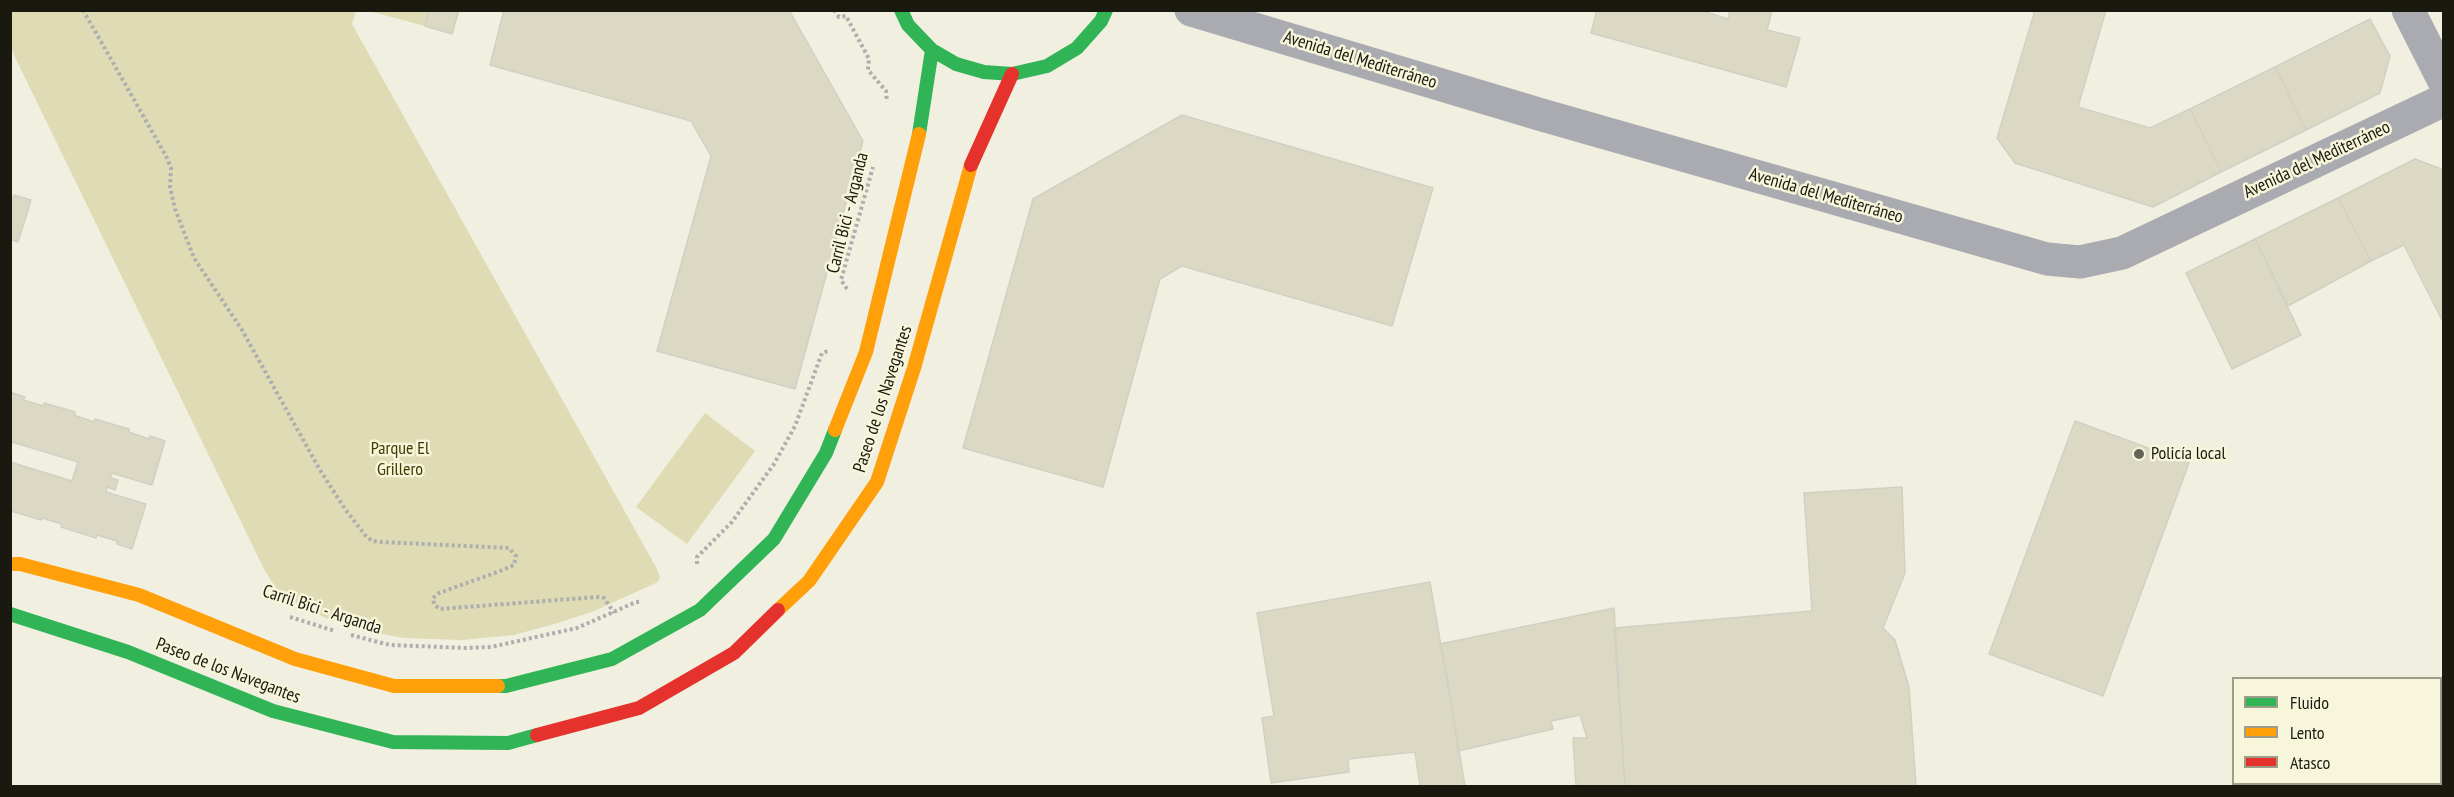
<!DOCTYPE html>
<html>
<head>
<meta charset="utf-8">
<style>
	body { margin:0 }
	#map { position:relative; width:2454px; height:797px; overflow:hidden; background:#f1efe0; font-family:"PT Sans Narrow",sans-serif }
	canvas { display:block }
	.frame { position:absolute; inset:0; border:12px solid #19190f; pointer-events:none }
	.legend { position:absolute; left:2232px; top:677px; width:210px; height:108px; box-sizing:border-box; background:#f7f5da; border:2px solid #9e9d89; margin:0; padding:8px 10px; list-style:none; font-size:18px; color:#19190f }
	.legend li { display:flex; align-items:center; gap:12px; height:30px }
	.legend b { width:30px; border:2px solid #9e9d89 }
</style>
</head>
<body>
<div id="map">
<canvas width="2454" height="797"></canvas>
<div class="frame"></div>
<ul class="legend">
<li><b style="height:8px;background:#30b455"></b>Fluido</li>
<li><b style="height:8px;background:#ff9f0a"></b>Lento</li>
<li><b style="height:8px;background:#e5322d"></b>Atasco</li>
</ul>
</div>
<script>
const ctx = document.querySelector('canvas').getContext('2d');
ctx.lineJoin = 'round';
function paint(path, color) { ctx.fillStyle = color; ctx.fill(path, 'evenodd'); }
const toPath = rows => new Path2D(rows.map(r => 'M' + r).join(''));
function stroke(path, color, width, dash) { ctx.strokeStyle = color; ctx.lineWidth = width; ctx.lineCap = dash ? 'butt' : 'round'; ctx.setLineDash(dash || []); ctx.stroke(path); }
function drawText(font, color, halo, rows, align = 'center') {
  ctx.font = font + ' "PT Sans Narrow",sans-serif'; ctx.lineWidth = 5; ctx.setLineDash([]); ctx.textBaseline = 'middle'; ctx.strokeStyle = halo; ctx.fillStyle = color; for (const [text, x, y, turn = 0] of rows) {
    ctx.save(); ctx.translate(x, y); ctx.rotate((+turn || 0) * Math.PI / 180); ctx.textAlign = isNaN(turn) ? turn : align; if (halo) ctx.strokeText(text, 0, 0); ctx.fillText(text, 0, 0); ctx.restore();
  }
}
paint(toPath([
	[11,10,356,11,352,24,657,569,660,577,658,582,592,612,554,624,514,635,462,640,403,638,374,632,328,619,301,606,279,593,265,571,11,49],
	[369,11,429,11,425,26],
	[705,413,755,451,687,544,636,507]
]), '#dedbb5');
const building = toPath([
	[429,10,459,10,452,34,425,26,429,10],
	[504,10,789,10,863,141,795,389,657,351,711,156,691,121,490,65,504,10],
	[1597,10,1699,10,1728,19,1730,10,1772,10,1767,30,1800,38,1786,87,1591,33,1597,10],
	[2035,10,2106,10,2078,107,2150,128,2190,109,2221,172,2153,207,2015,163,1997,138,2035,10],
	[2370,19,2390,56,2380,93,2306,130,2275,67,2370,19],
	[2275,67,2306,130,2221,172,2190,109,2275,67],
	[1182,115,1433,188,1392,326,1182,266,1160,279,1103,487,963,448,1033,199,1182,115],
	[2415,159,2444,170,2444,324,2404,245,2371,261,2338,198,2415,159],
	[14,195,31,200,18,242,10,239,10,197,13,198,14,195],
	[2338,198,2371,261,2288,306,2255,239,2338,198],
	[2255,239,2301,335,2232,369,2186,273,2255,239],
	[10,392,25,397,23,400,44,406,44,403,75,412,74,415,94,422,95,419,129,429,129,432,149,439,150,436,165,441,152,485,112,473,110,478,118,480,115,490,107,487,106,492,146,504,132,549,117,544,117,541,97,535,96,538,61,527,62,524,42,518,41,520,11,511,10,462,72,481,78,462,12,442,10,447,10,392],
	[2075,421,2189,463,2103,696,1989,654,2075,421],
	[1902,487,1905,573,1883,628,1895,640,1909,687,1916,786,1625,786,1614,628,1812,611,1804,493,1902,487],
	[1430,582,1465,786,1420,786,1415,752,1348,759,1349,772,1271,783,1262,718,1274,716,1257,613,1430,582],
	[1614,608,1625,786,1576,786,1573,738,1587,738,1580,715,1551,721,1553,729,1458,751,1448,681,1440,644,1614,608]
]);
paint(building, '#dbd9c4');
stroke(building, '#d1d0c4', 1.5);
stroke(toPath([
	[83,10,166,156,171,168,170,187,175,209,194,258,242,330,320,470,345,509,365,535,372,541,382,542,509,548,516,556,514,565,503,570,439,593,433,598,434,604,439,609,598,597,604,598,614,613],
	[834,10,839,17,846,16,869,59,868,70,886,91,887,102],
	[847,289,841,280,873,167],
	[697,564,697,557,732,522,774,464,795,426,822,353,828,351],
	[290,617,335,631],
	[351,635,390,645,466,648,491,647,577,628,636,602,640,602]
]), '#adaeae', 4, [3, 3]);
stroke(toPath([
	[1191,10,1542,115,2047,259,2080,262,2122,253,2444,100],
	[2408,10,2444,81]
]), '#a9abb0', 33);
stroke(toPath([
	[901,10,908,25,932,50,956,64,984,72,1012,74,1047,66,1077,48,1101,21,1106,10],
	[919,134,932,50],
	[10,614,128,652,273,711,393,742,508,743,537,735],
	[498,686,506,686,612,659,700,610,774,539,826,453,835,430]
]), '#30b455', 14);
stroke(toPath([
	[835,430,866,352,919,134],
	[10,564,20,564,139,595,295,659,394,686,498,686],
	[778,610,809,581,877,482,914,368,971,165]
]), '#ff9f0a', 14);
stroke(toPath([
	[971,165,1012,74],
	[537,735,639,708,734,653,778,610]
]), '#e5322d', 14);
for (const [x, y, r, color] of [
	[2139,454,6,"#656458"]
]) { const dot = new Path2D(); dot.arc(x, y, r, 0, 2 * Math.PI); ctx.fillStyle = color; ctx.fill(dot); stroke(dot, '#f7f5da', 2); }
drawText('18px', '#19190f', '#f7f5da', [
	["Avenida del Mediterráneo",1360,60,17],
	["Avenida del Mediterráneo",2317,160,-25],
	["Avenida del Mediterráneo",1826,196,16],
	["Carril Bici - Arganda",848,213,-76],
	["Paseo de los Navegantes",883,399,-72],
	["Carril Bici - Arganda",322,610,18],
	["Paseo de los Navegantes",228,671,21]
]);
drawText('18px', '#3f3b02', '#f7f5da', [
	["Parque El",400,449],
	["Grillero",400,470]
]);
drawText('18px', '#19190f', '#f7f5da', [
	["Policía local",2151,454]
], 'left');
</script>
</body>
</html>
